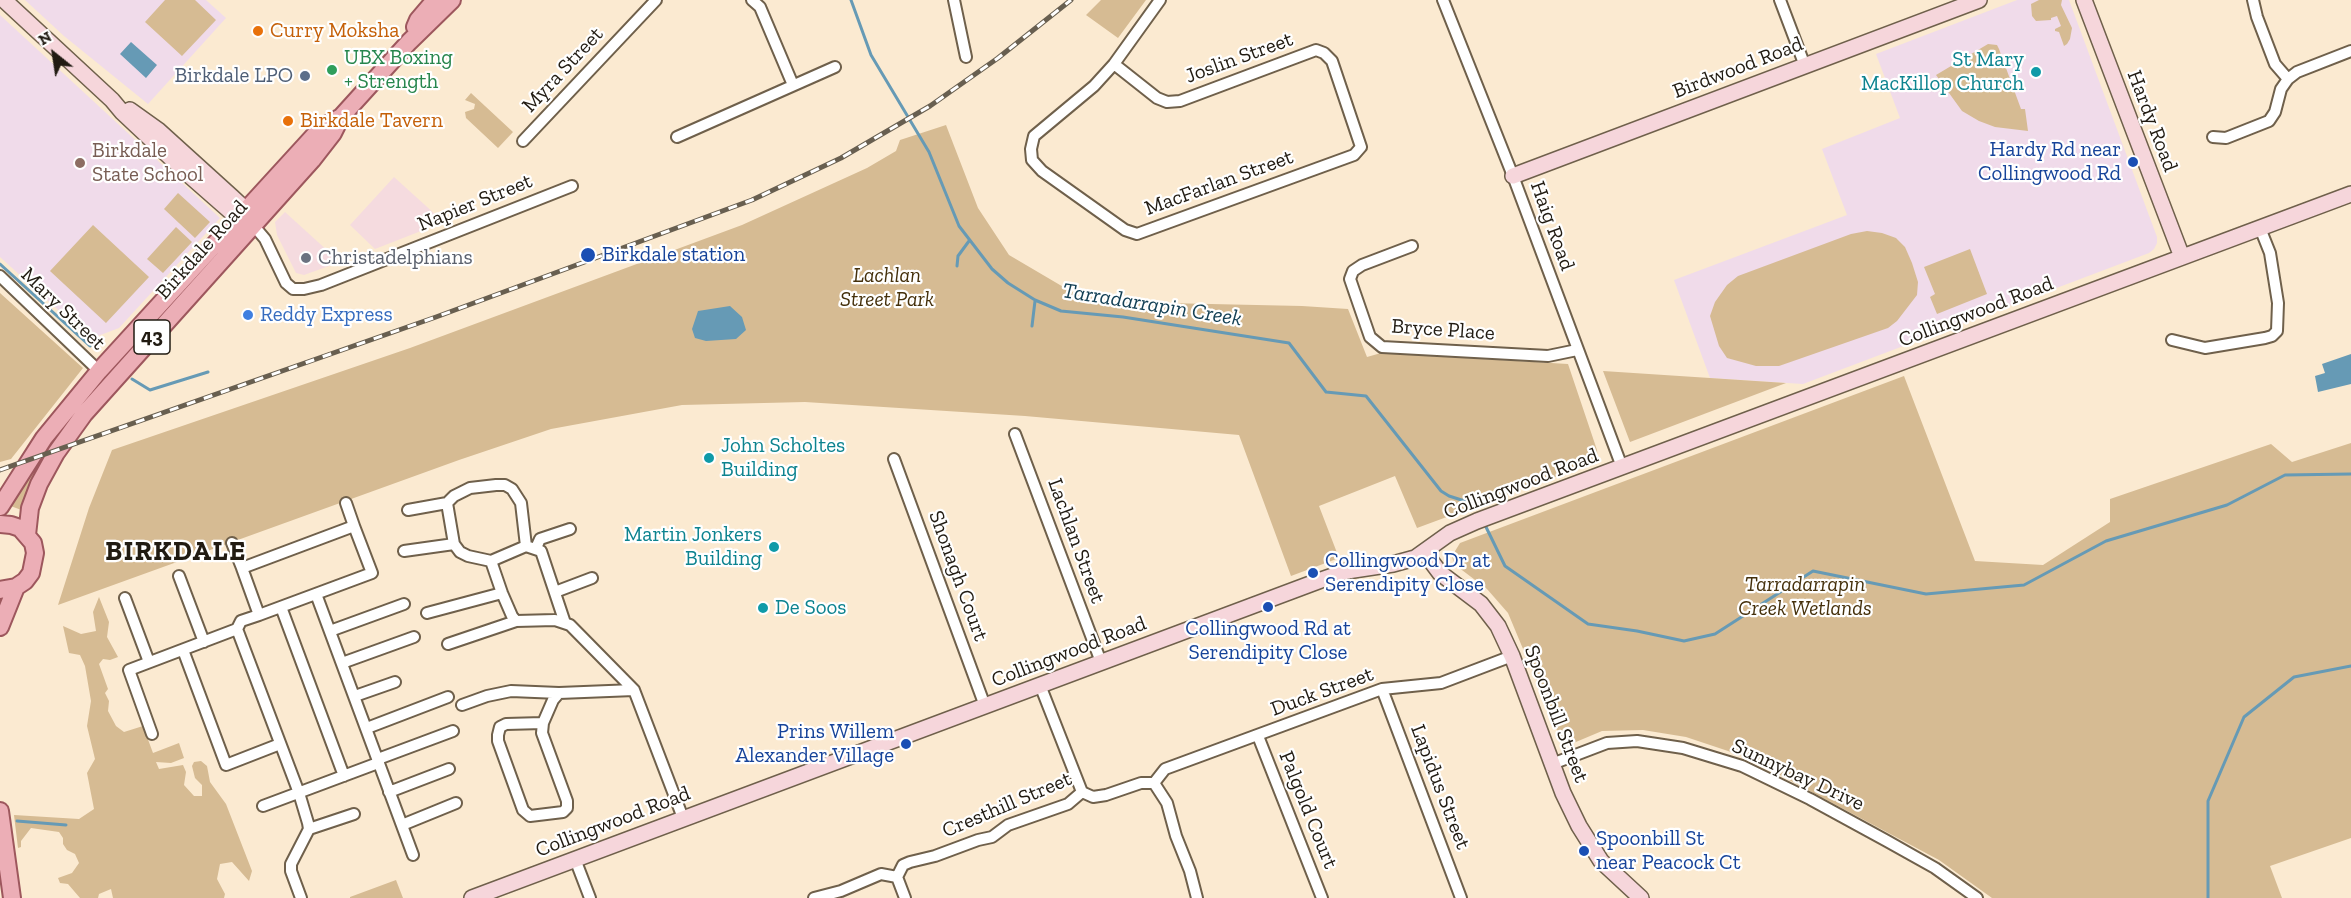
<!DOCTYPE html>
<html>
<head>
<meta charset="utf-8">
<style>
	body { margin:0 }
	#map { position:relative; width:2351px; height:898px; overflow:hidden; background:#fbead1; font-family:"Zilla Slab",serif }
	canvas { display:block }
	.north { position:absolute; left:24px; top:24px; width:60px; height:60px; -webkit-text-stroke:4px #fff; paint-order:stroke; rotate:330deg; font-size:16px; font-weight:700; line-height:24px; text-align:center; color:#211b12 }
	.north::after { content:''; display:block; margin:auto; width:21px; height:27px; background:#211b12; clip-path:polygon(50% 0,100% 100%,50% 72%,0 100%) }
</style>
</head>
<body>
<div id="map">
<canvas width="2351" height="898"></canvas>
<div class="north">N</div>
</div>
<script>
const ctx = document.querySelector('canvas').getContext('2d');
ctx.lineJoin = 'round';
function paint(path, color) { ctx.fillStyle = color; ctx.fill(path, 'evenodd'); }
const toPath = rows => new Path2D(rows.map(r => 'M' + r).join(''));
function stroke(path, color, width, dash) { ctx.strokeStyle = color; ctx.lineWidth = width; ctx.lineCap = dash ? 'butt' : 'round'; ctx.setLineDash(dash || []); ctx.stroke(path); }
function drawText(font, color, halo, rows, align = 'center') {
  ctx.font = font + ' "Zilla Slab",serif'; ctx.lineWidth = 4.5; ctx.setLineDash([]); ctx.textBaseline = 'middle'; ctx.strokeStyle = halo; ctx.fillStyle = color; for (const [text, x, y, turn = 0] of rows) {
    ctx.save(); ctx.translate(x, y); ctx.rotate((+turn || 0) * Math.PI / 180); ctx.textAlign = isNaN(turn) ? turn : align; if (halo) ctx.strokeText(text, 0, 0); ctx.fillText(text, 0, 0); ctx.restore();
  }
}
paint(toPath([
	[394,177,436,215,421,231,375,249,350,225],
	[285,212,340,262,304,275,296,273,277,235,275,222]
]), '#f5dbdf');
paint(toPath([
	[25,0,206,0,226,18,148,104,64,36],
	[2017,0,2069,0,2157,237,2157,243,2154,249,2149,253,1803,384,1710,378,1674,280,1847,215,1822,149,1900,118,1876,54],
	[0,15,220,218,119,328,90,339,0,257]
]), '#f0dbea');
paint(toPath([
	[165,0,195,0,216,20,182,56,145,22],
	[1101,0,1146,0,1118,38,1086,15],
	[2039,0,2062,0,2061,5,2072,28,2070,39,2067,44,2064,46,2059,32,2055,31,2055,29,2061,26,2057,16,2051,18,2051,20,2036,21,2032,16,2031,4],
	[1988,44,1997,45,1999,49,2021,109,2025,109,2028,131,1995,127,1979,121,1962,111,1936,75],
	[471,93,513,132,498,148,466,118,465,112,474,109,475,104,465,100],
	[946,125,978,208,1009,255,1077,295,1119,302,1302,306,1348,309,1367,357,1381,353,1568,364,1597,450,1598,461,1417,528,1395,476,1319,506,1339,558,1291,576,1239,435,1025,416,805,402,682,405,551,429,459,460,58,605,89,508,112,450,410,348,742,225,867,168,896,151,900,140],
	[178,193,210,222,195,238,164,209],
	[93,225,149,277,106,323,50,271],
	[176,227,192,242,163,273,147,259],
	[1867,231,1882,233,1896,238,1905,247,1912,263,1918,282,1917,295,1897,321,1888,328,1779,366,1756,366,1727,358,1719,346,1710,316,1715,302,1727,285,1738,276,1851,234],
	[1970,249,1987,294,1937,314,1930,297,1935,294,1924,267],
	[0,293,83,368,11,459,0,462],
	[1603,371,1710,378,1786,383,1630,442],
	[1904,376,1975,561,2043,565,2110,522,2110,499,2271,444,2292,462,2351,443,2351,838,2270,866,2282,898,1992,898,1939,860,1746,757,1686,737,1643,730,1602,731,1564,747,1508,613,1487,589,1454,564,1452,556,1460,543],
	[89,390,94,394,24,511,8,505,33,464],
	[99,597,109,622,107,637,118,657,110,660,103,659,99,664,108,689,105,693,109,701,108,711,116,726,124,732,143,726,153,753,179,743,184,758,171,763,156,762,159,769,183,765,186,772,184,785,194,796,202,796,202,785,195,778,192,766,194,762,201,761,207,766,210,782,226,804,252,871,249,881,232,862,220,864,217,879,225,894,224,898,113,898,111,889,99,894,98,898,80,898,68,884,60,883,58,878,72,873,79,863,75,854,67,850,63,844,63,838,59,832,31,828,21,841,21,847,18,848,14,815,79,819,94,809,87,773,95,759,87,726,91,701,85,666,80,655,69,653,63,626,81,634,96,631,93,612],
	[396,880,403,898,350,898,350,897]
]), '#d6bb93');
paint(toPath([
	[131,42,157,65,146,78,120,54],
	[730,306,742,317,746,330,736,339,706,341,695,338,692,329,698,311],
	[2351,354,2351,384,2318,392,2315,376,2325,373,2322,364]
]), '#669ab5');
stroke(toPath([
	[851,0,871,55,929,152,959,226,992,269,1008,283,1035,300,1061,311,1123,317,1289,343,1326,392,1366,396,1441,491,1449,496,1471,503,1477,507],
	[0,264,90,346],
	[957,266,958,256,969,241],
	[1032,326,1035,301],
	[132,379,150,390,208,372],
	[1486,527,1505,566,1588,624,1637,631,1684,641,1715,634,1813,571,1926,594,2024,585,2106,541,2227,505,2285,475,2351,474],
	[17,821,66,825],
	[2208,898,2208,801,2244,717,2294,677,2351,666]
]), '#669ab5', 3);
const street = toPath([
	[752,0,760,7,793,85],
	[954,0,966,57],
	[1443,0,1513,176,1622,467],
	[1780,0,1805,66],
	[2253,0,2257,17,2275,64,2288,79],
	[1114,64,1157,98,1167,102,1180,101,1316,50,1324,53,1332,61,1361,147,1354,155,1137,234,1125,230,1042,171,1032,160,1031,149,1034,136,1094,86,1114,64,1160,0],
	[677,137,835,67],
	[2213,137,2226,138,2269,121,2275,112,2281,89,2288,79,2297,72,2351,51],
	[523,141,656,0],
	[254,226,265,239,286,283,293,289,304,289,321,285,572,186],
	[1412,246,1362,265,1353,271,1350,279,1370,337,1382,347,1548,356,1577,350],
	[0,276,99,371],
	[2172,340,2205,348,2265,338,2272,336,2277,331,2278,303,2270,253,2260,228],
	[1015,434,1101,662],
	[894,459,985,706],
	[346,503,354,526],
	[408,510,447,503],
	[354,526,372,573,259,615,242,568,354,526],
	[232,543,242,568],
	[526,546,521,503,512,489,505,485,496,485,470,488,454,496,447,503,454,544,460,552,468,556,491,561,526,546,541,551,565,623],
	[536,548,540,539,570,529],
	[404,551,454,544],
	[491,561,502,593,512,616,516,621,555,620,570,625,634,690,683,818],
	[179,576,204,642],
	[555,592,592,578],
	[316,594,413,855],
	[125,598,149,662],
	[281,607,344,776],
	[427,613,502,593],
	[237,629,299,793,308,823,309,829,291,864,291,871,301,898],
	[330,631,404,604],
	[448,644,516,621],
	[183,650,226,765,280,744],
	[342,663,414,637],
	[1040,685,1082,792],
	[1382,689,1461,898],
	[355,696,395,682],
	[462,705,487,696,511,691,559,693,634,690],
	[543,723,506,724,500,727,498,735,498,741,523,810,530,816,563,812,567,808,567,801,542,733,543,723,553,700,559,693],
	[367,728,448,697],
	[152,734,129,670,237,629,241,621,259,615],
	[1258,736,1322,898],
	[378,759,453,731],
	[1552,764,1607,743,1637,741,1683,748,1742,766,1810,799,1887,841,1935,868,1977,898],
	[1154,783,1165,769,1382,689,1441,683,1512,656],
	[1154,783,1167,803,1176,836,1190,871,1197,898],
	[389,792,449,769],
	[263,806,378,763],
	[402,825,456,803],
	[309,829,354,814],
	[575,859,590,898],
	[897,877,905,898],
	[814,898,841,891,881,874,897,877,903,865,910,862,935,856,978,840,992,837,1008,825,1068,804,1082,792,1093,797,1106,795,1141,783,1154,783]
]);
const secondary = toPath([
	[4,0,112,100,122,112,189,175,238,218,249,224],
	[2084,0,2182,257],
	[130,110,158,130,232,197,246,210,251,221],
	[1513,176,1979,0],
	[1425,553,1440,573,1481,604,1498,626,1512,656,1563,793,1579,826,1601,861,1641,898],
	[472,898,1321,580,1347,571,1393,564,1415,558,1450,533,1477,521,2351,194]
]);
const primary = toPath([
	[415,27,418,20,435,0],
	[0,507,44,438,99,371,322,127,341,117],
	[0,524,11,525,20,528,33,543,35,553,31,573,25,581,16,587,0,590],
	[27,535,30,508,39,484,56,453,84,414,312,160,333,133,341,117,409,42,452,0],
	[0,627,16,587],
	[0,811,12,898]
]);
stroke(street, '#6f604b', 14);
stroke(secondary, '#6f604b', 18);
stroke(primary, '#9d575d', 20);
stroke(street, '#fff', 10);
stroke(secondary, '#f6d6db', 15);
stroke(primary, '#ecaeb6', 16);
const rail = toPath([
	[0,470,436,317,752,200,841,158,930,106,998,58,1071,0]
]);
stroke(rail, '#685f50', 5);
stroke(rail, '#fff', 3, [9]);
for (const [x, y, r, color] of [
	[258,31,6,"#e8710a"],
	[332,70,6,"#2e9e5b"],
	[2036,72,6,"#0f9aa8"],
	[305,76,6,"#5c6f8a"],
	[288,121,6,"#e8710a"],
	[2133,162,6,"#1a4fb4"],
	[80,163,6,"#8d6e63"],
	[588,255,8,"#1a4fb4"],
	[306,258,6,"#6b7280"],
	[248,315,6,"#3f7fe0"],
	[709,458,6,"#0f9aa8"],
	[774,547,6,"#0f9aa8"],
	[1313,573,6,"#1a4fb4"],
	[1268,607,6,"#1a4fb4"],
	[763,608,6,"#0f9aa8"],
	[906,744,6,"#1a4fb4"],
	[1584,851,6,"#1a4fb4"]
]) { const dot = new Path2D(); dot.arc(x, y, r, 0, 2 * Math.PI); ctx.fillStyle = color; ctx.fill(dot); stroke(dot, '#fff', 2); }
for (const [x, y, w] of [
	[152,337,36]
]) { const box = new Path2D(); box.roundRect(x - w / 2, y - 17, w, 34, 4.5); ctx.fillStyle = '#fff'; ctx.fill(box); stroke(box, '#211b12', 1.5); }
drawText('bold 20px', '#211b12', null, [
	["43",152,337]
]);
drawText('21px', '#c56008', '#fff', [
	["Curry Moksha",270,31],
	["Birkdale Tavern",300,121]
], 'left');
drawText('21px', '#27864d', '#fff', [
	["UBX Boxing",344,58],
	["+ Strength",344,82]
], 'left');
drawText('21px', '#211b12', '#fff', [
	["Joslin Street",1239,58,-20],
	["Birdwood Road",1738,68,-21],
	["Myra Street",563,70,-47],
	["Hardy Road",2152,121,69],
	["MacFarlan Street",1219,183,-20],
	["Napier Street",475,203,-22],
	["Haig Road",1552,226,70],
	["Birkdale Road",202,250,-48],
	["Mary Street",63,309,44],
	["Collingwood Road",1976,312,-21],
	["Bryce Place",1443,330,4],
	["Collingwood Road",1521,484,-21],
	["Lachlan Street",1076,541,70],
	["Shonagh Court",958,576,70],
	["Collingwood Road",1069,652,-21],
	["Duck Street",1322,692,-20],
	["Spoonbill Street",1556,714,69],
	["Sunnybay Drive",1798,775,25],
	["Lapidus Street",1440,787,69],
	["Cresthill Street",1007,805,-23],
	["Palgold Court",1308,810,68],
	["Collingwood Road",613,822,-21]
]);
drawText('21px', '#0d838f', '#fff', [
	["St Mary",2024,60],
	["MacKillop Church",2024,84],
	["John Scholtes",721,446,"left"],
	["Building",721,470,"left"],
	["Martin Jonkers",762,535],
	["Building",762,559],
	["De Soos",775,608,"left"]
], 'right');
drawText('21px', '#4e5e75', '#fff', [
	["Birkdale LPO",293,76]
], 'right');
drawText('21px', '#164399', '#fff', [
	["Hardy Rd near",2121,150,"right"],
	["Collingwood Rd",2121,174,"right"],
	["Birkdale station",602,255],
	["Collingwood Dr at",1325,561],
	["Serendipity Close",1325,585],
	["Collingwood Rd at",1268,629,"center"],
	["Serendipity Close",1268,653,"center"],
	["Prins Willem",894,732,"right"],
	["Alexander Village",894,756,"right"],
	["Spoonbill St",1596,839],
	["near Peacock Ct",1596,863]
], 'left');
drawText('21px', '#785e54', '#fff', [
	["Birkdale",92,151],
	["State School",92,175]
], 'left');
drawText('21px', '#5b616d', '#fff', [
	["Christadelphians",318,258]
], 'left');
drawText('italic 21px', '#45300b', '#fff', [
	["Lachlan",887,276],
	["Street Park",887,300],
	["Tarradarrapin",1805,585],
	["Creek Wetlands",1805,609]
]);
drawText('21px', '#366cbe', '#fff', [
	["Reddy Express",260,315]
], 'left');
drawText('italic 22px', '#144055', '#fff', [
	["Tarradarrapin Creek",1152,305,9]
]);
ctx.letterSpacing = '1.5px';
drawText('bold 27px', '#211b12', '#fff', [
	["BIRKDALE",176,552]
]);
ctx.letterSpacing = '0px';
</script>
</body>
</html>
